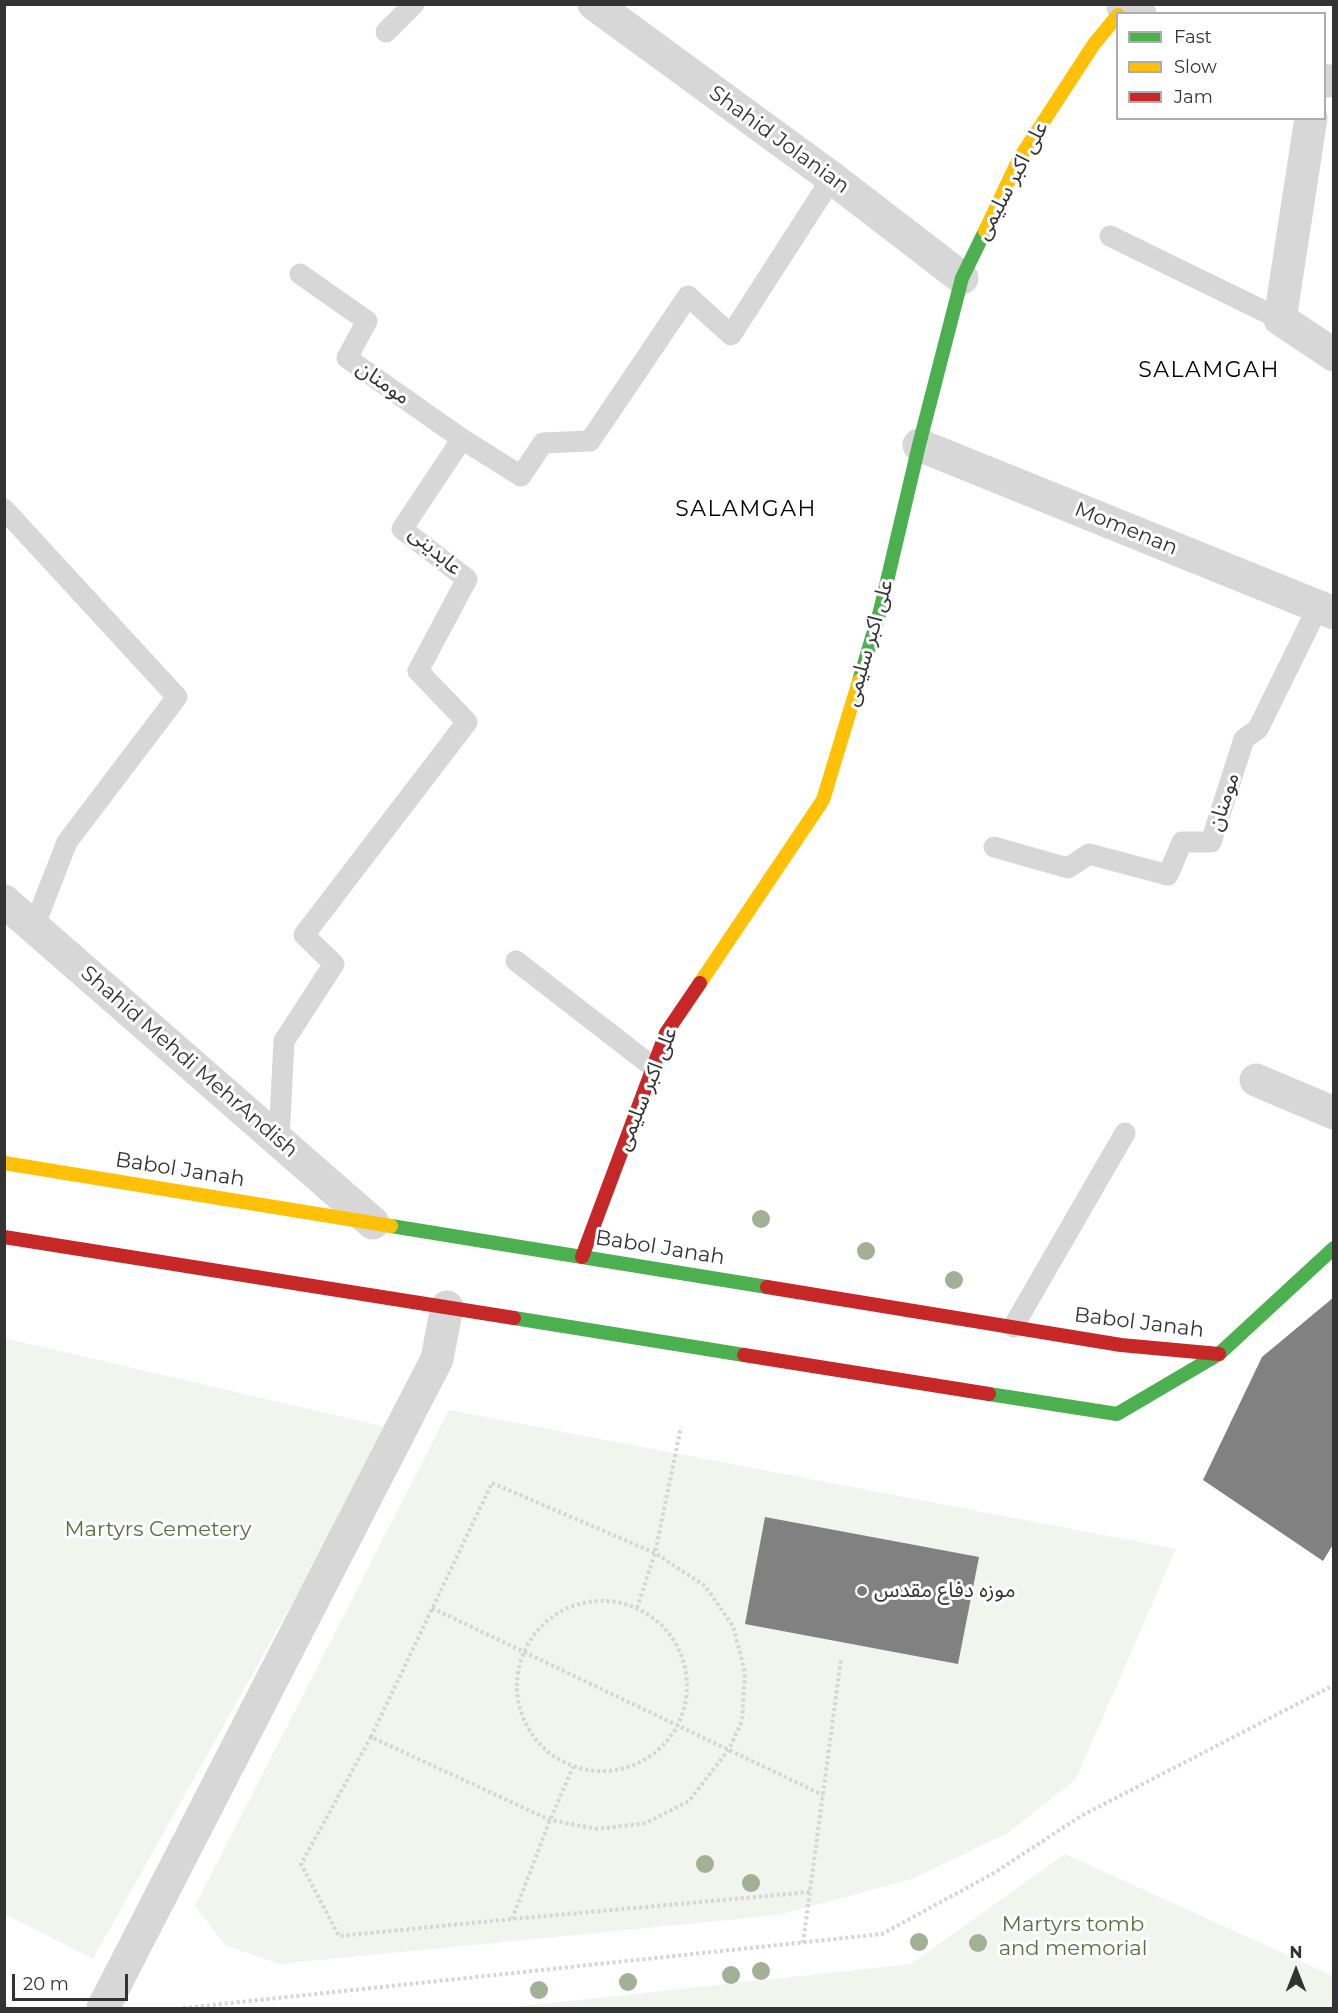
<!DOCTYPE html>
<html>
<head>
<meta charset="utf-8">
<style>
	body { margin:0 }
	#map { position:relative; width:1338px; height:2013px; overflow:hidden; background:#fff; font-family:Montserrat,sans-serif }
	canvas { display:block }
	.frame { position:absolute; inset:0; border:6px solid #333; pointer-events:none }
	.legend { position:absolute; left:1116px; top:12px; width:210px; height:108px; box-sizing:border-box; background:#fff; border:2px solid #adadad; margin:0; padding:8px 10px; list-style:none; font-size:18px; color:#333 }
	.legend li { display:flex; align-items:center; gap:12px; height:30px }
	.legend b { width:30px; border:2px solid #adadad }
	.north { position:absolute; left:1266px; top:1941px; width:60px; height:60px; -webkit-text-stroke:4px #fff; paint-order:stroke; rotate:0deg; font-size:16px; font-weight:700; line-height:24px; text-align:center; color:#333 }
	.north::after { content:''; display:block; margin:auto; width:21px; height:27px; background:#333; clip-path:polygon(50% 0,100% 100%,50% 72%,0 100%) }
	.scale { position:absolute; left:12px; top:1974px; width:116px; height:27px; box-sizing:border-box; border:3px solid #333; border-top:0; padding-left:8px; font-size:18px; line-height:21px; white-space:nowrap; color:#333; -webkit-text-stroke:4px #fff; paint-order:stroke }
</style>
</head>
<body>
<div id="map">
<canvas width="1338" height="2013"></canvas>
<div class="frame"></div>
<ul class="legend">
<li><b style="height:8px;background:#4caf50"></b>Fast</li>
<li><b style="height:8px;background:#ffc107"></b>Slow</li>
<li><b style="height:8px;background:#c62828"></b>Jam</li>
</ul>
<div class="north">N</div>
<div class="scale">20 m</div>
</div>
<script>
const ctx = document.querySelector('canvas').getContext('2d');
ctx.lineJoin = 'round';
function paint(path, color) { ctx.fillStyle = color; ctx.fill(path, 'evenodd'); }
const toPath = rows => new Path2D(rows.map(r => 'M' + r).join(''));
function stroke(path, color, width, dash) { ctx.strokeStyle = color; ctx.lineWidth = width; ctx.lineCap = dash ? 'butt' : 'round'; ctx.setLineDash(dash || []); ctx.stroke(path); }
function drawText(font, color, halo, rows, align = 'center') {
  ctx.font = font + ' Montserrat,"Noto Sans Arabic",sans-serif'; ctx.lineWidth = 6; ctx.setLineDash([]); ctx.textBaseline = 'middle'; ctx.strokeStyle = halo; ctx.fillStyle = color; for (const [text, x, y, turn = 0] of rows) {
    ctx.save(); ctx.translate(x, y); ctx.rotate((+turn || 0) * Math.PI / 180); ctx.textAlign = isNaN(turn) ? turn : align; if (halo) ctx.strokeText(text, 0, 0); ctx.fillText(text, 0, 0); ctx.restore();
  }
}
paint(toPath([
	[4,1338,390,1428,93,1959,5,1914],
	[449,1410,1176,1549,1076,1779,1008,1833,912,1879,779,1915,279,1964,225,1945,195,1906],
	[1065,1854,1333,1976,1333,2008,514,2007,911,1964]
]), '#f1f5ed');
paint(toPath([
	[1334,1297,1334,1370,1332,1373,1334,1379,1334,1543,1323,1561,1203,1480,1262,1357],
	[765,1517,979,1557,958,1664,745,1624]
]), '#818181');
stroke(toPath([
	[492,1483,655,1553,705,1586,733,1626,745,1672,742,1721,729,1749,689,1801,646,1823,598,1829,550,1820,371,1737,492,1483],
	'517 1686a85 85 0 1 1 170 0a85 85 0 1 1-170 0Z',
	[432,1608,823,1795],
	[637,1608,655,1553,681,1427],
	[371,1737,301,1864,339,1936,512,1919,810,1892],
	[512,1919,550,1820,573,1767],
	[803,1943,841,1659],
	[183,2008,882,1934,994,1873,1081,1816,1334,1685]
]), '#d6d6d6', 4, [3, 3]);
stroke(toPath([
	[386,32,414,4],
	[1110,236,1280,319],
	[300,274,367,321,347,358,462,439],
	[4,509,177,697,67,842,34,927],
	[994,847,1068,868,1089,854,1168,875,1182,842,1211,842,1244,739,1258,729,1318,607],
	[516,961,653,1067],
	[279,1140,284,1041,334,964,304,935,467,722,418,671,467,579,402,529,462,439,521,476,543,443,590,441,688,296,731,335,832,178],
	[1013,1327,1125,1133]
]), '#d7d7d7', 21);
stroke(toPath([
	[594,4,832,178,962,278],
	[1123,7,1140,14],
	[1324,81,1334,81],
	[1311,118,1280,319,1334,355],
	[919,445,1334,613],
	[4,901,373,1223],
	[1256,1080,1334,1113],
	[103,2008,437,1359,447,1307]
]), '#d7d7d7', 33);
stroke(toPath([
	[859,681,880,611,919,445,962,278,985,231],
	[391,1226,767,1287],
	[514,1318,744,1355],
	[989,1394,1117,1414,1219,1354,1334,1248]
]), '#4caf50', 14);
stroke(toPath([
	[985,231,1019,159,1094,44,1118,15],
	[700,983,823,800,859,681],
	[4,1163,391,1226]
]), '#ffc107', 14);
stroke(toPath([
	[4,1237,514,1318],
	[582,1257,666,1033,700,983],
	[767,1287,1121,1345,1219,1354],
	[744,1355,989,1394]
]), '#c62828', 14);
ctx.fillStyle = '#a2b095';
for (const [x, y] of [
	[761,1219],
	[866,1251],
	[954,1280],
	[705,1864],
	[751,1883],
	[919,1942],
	[978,1943],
	[761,1971],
	[731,1975],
	[628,1982],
	[539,1990]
]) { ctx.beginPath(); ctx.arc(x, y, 9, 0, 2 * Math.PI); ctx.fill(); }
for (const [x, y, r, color] of [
	[862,1591,6,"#7a7a7a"]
]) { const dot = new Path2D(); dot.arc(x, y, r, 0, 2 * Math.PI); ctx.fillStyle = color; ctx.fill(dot); stroke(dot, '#fff', 2); }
drawText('21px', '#333', '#fff', [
	["Shahid Jolanian",779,140,36],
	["علی اکبر سلیمی",1012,181,-62],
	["مومنان",383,383,35],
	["Momenan",1126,529,22],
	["عابدینی",435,551,41],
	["علی اکبر سلیمی",869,643,-74],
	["مومنان",1224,802,-72],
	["Shahid Mehdi MehrAndish",189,1062,41],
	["علی اکبر سلیمی",647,1089,-68],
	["Babol Janah",180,1170,9],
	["Babol Janah",660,1248,9],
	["Babol Janah",1139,1323,7]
]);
drawText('21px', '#56703f', '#fff', [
	["Martyrs Cemetery",158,1530],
	["Martyrs tomb",1073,1925],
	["and memorial",1073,1949]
]);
drawText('21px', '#333', '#fff', [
	["موزه دفاع مقدس",874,1591]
], 'left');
ctx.letterSpacing = '1.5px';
drawText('22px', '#000', '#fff', [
	["SALAMGAH",1209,371],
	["SALAMGAH",746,510]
]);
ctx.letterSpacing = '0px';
</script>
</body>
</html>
